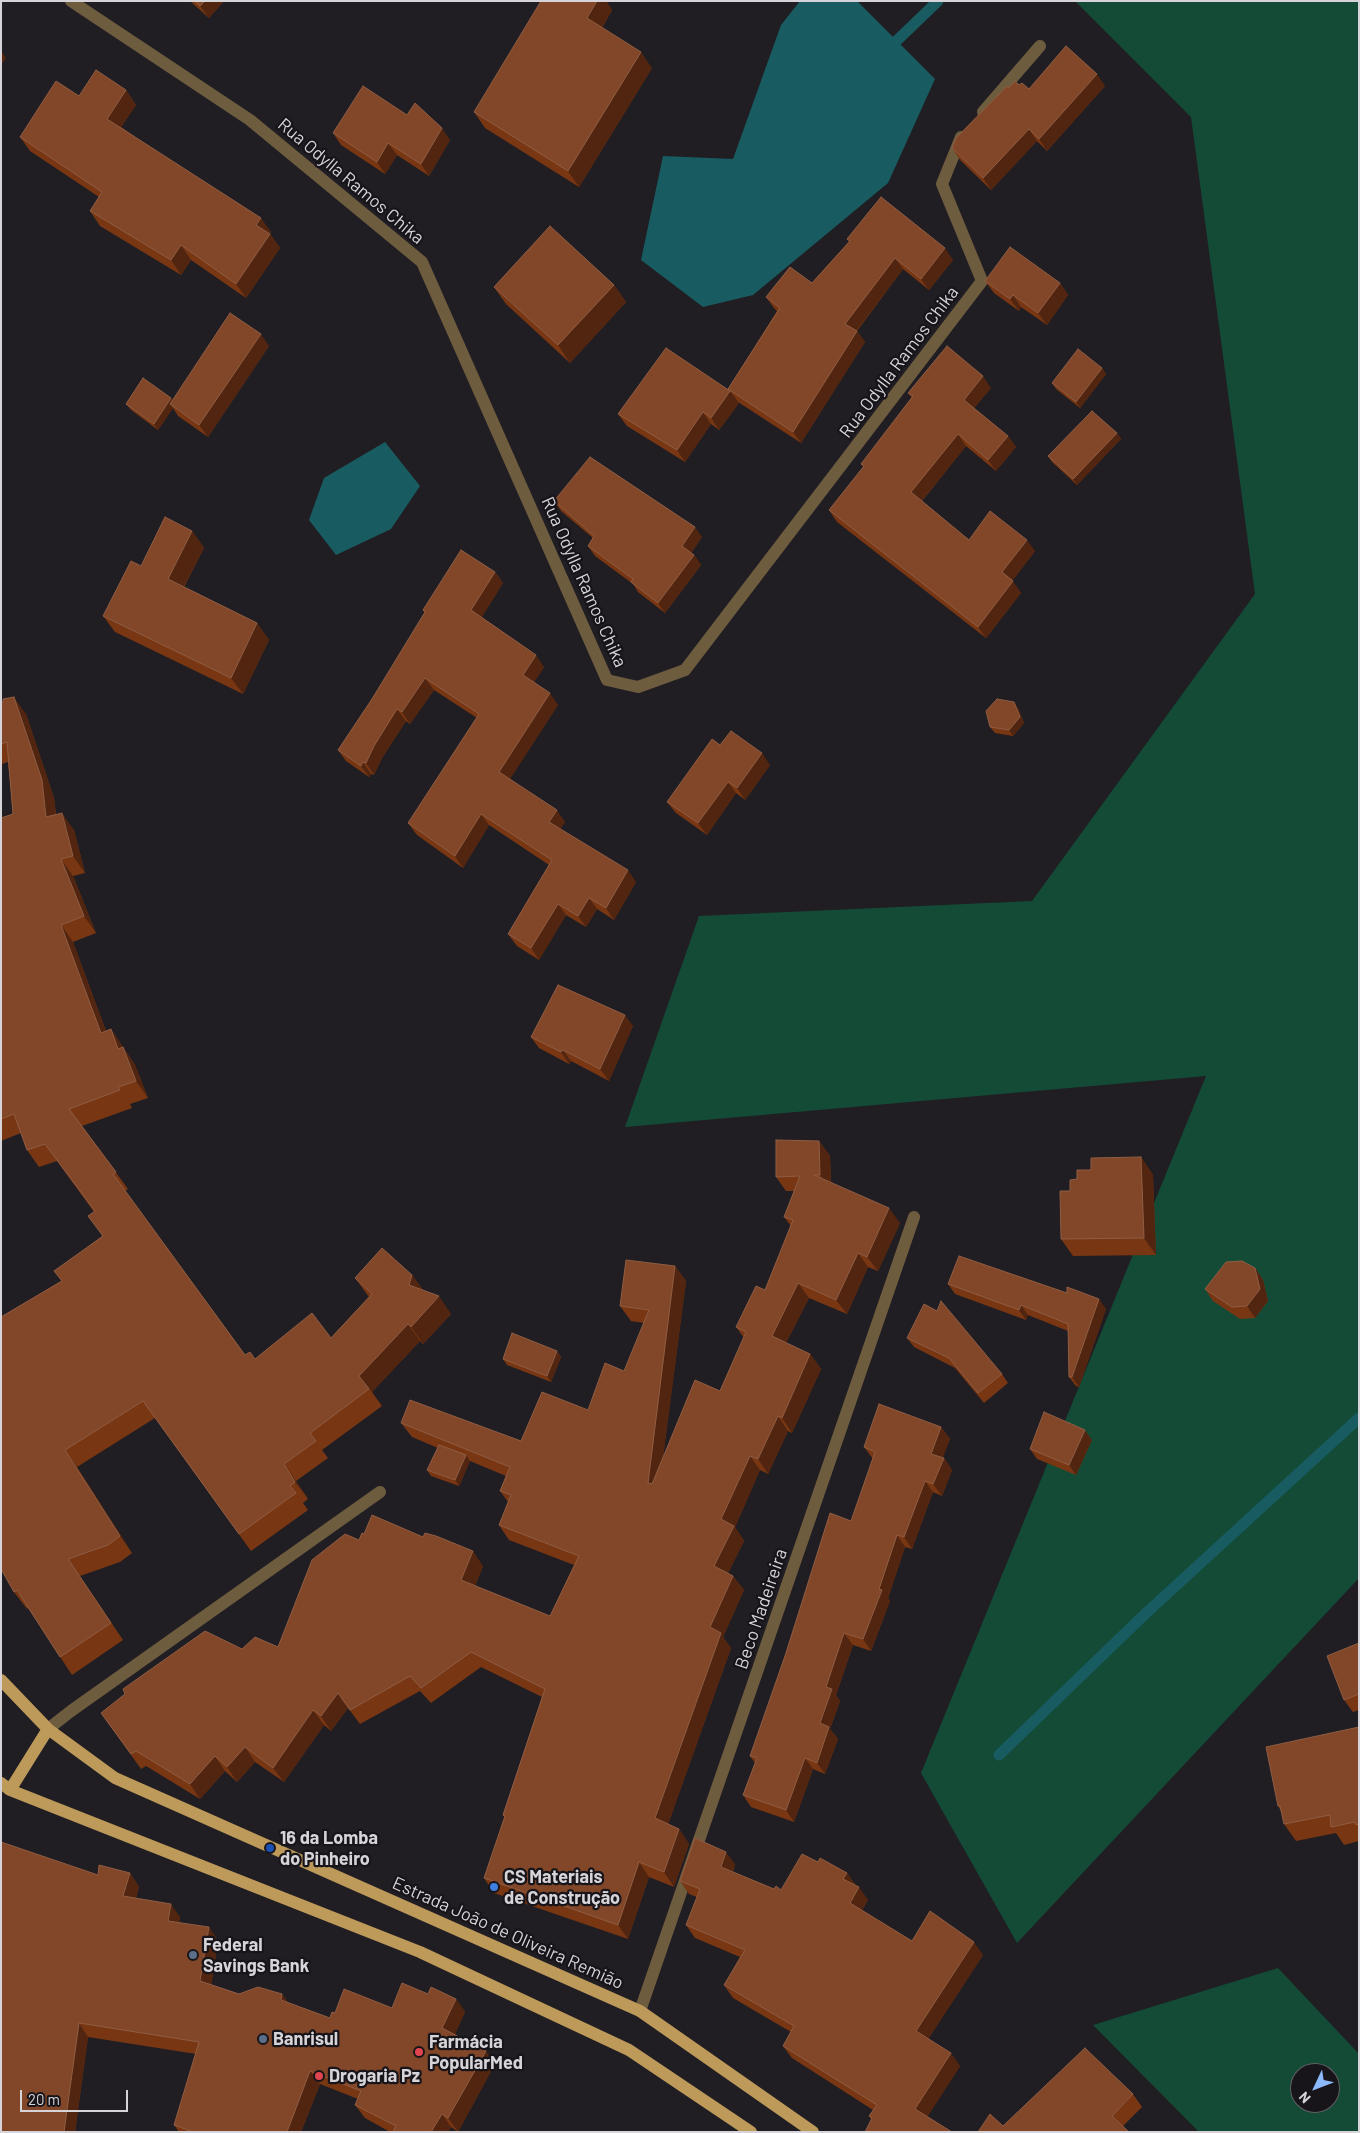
<!DOCTYPE html>
<html>
<head>
<meta charset="utf-8">
<style>
	body { margin:0 }
	#map { position:relative; width:1360px; height:2133px; overflow:hidden; background:#201e23; font-family:Barlow,sans-serif }
	canvas { display:block }
	.frame { position:absolute; inset:0; border:2px solid #d6d4d8; pointer-events:none }
	.north { position:absolute; left:1290px; top:2063px; width:50px; height:50px; box-sizing:border-box; background:#17141a; border:1px solid #636166; border-radius:50%; rotate:227deg; font-size:14px; font-weight:700; line-height:20px; text-align:center; color:#d6d4d8 }
	.north::after { content:''; display:block; margin:auto; width:18px; height:22px; background:#8bb9fc; clip-path:polygon(50% 0,100% 100%,50% 72%,0 100%) }
	.scale { position:absolute; left:20px; top:2090px; width:108px; height:22px; box-sizing:border-box; border:2px solid #d6d4d8; border-top:0; padding-left:6px; font-size:15px; line-height:18px; white-space:nowrap; color:#d6d4d8; -webkit-text-stroke:4px #17141a; paint-order:stroke }
</style>
</head>
<body>
<div id="map">
<canvas width="1360" height="2133"></canvas>
<div class="frame"></div>
<div class="north">N</div>
<div class="scale">20 m</div>
</div>
<script>
const ctx = document.querySelector('canvas').getContext('2d');
ctx.lineJoin = 'round';
function paint(path, color) { ctx.fillStyle = color; ctx.fill(path, 'evenodd'); }
const toPath = rows => new Path2D(rows.map(r => 'M' + r).join(''));
function stroke(path, color, width, dash) { ctx.strokeStyle = color; ctx.lineWidth = width; ctx.lineCap = dash ? 'butt' : 'round'; ctx.setLineDash(dash || []); ctx.stroke(path); }
function drawText(font, color, halo, rows, align = 'center') {
  ctx.font = font + ' Barlow,sans-serif'; ctx.lineWidth = 4.5; ctx.setLineDash([]); ctx.textBaseline = 'middle'; ctx.strokeStyle = halo; ctx.fillStyle = color; for (const [text, x, y, turn = 0] of rows) {
    ctx.save(); ctx.translate(x, y); ctx.rotate((+turn || 0) * Math.PI / 180); ctx.textAlign = isNaN(turn) ? turn : align; if (halo) ctx.strokeText(text, 0, 0); ctx.fillText(text, 0, 0); ctx.restore();
  }
}
paint(toPath([
	[1075,1,1359,1,1359,1578,1017,1943,921,1773,1206,1076,625,1127,699,916,1032,901,1255,594,1191,117],
	[1278,1968,1359,2054,1359,2132,1199,2132,1093,2025],
	[1300,2073,1330,2073,1330,2103,1300,2103]
]), '#144b36');
paint(toPath([
	[800,1,857,1,935,79,888,183,753,295,703,307,641,260,663,156,733,159,781,25],
	[385,442,420,486,391,529,336,555,309,520,324,478]
]), '#185c61');
stroke(toPath([
	[886,51,938,1],
	[999,1755,1144,1615,1359,1418]
]), '#185c61', 11);
stroke(toPath([
	[71,1,250,120,422,262,607,680,638,687,685,670,982,281,942,184,961,137],
	[983,112,1040,46],
	[48,1729,71,1711,380,1492],
	[640,2011,914,1217]
]), '#6e5c3f', 12);
stroke(toPath([
	[1,1680,48,1729,115,1778,640,2011,813,2132],
	[1,1783,10,1790,420,1952,629,2050,751,2132],
	[10,1790,48,1729]
]), '#be9a5a', 12);
paint(toPath([
	[190,1,224,1,209,18],
	[606,1,612,10,602,28,652,68,579,187,485,128,474,112],
	[1019,85,1029,89,1105,86,1047,151,1037,141,991,190,960,160,952,148,1008,88],
	[126,90,136,105,121,127,271,232,270,234,280,248,246,298,191,260,181,275,100,226,90,211,99,197,30,151,20,137,79,96],
	[407,115,450,140,429,176,397,155,385,174,341,145,333,133],
	[847,239,953,260,929,290,903,269,857,331,865,342,801,443,738,402,739,403,719,430,711,424,685,462,627,426,618,414,728,389,777,311,774,308,766,297,812,283,849,242],
	[985,281,1060,283,1068,295,1047,325,1021,307,1019,311,994,293],
	[614,285,626,302,570,363,506,304,494,287],
	[269,346,208,437,178,416,173,408,158,430,131,410,126,404,171,398,173,400],
	[1102,368,1106,374,1080,408,1056,389,1052,383],
	[991,388,974,408,1008,436,1016,447,996,471,966,446,922,501,969,540,1035,551,1012,581,1021,593,986,638,837,522,829,510,864,467,861,464,912,398,908,393],
	[1117,433,1121,439,1077,485,1052,462,1048,456],
	[554,501,702,537,691,553,694,555,701,565,665,613,638,592,633,584,595,556,588,546,593,538,561,511],
	[192,531,204,548,184,587,257,623,269,640,243,694,115,632,103,616,141,566],
	[495,572,503,583,481,618,544,667,534,682,558,705,509,779,565,822,560,829,636,882,614,920,597,909,586,927,566,915,539,960,517,946,508,934,549,865,489,825,463,868,417,835,408,823,477,718,434,690,410,724,406,721,382,758,374,775,371,774,369,777,346,761,338,750,372,699,425,613,423,610],
	[1,702,26,714,54,798,56,814,74,830,85,873,73,876,96,933,73,942,106,1031,111,1029,135,1065,148,1098,130,1104,132,1108,82,1126,128,1189,125,1191,245,1355,255,1359,331,1338,369,1297,355,1278,412,1275,423,1290,451,1314,423,1344,420,1341,372,1392,382,1406,322,1450,328,1458,296,1481,308,1499,303,1503,308,1510,251,1551,155,1418,77,1467,132,1553,120,1562,80,1576,123,1640,72,1675,28,1608,27,1609,14,1592,4,1574,1,1571,1,1317,61,1281,102,1236,94,1212,57,1161,39,1167,27,1150,21,1133,1,1141,1,818,13,814,8,762,2,764,1,763],
	[1018,708,1024,723,1013,736,995,733,990,727],
	[720,745,770,765,745,800,736,793,707,835,676,813,667,802],
	[633,1026,609,1081,571,1061,569,1064,539,1048,531,1037],
	[819,1141,830,1156,831,1182,900,1223,878,1271,868,1267,847,1314,809,1298,786,1343,810,1354,821,1369,792,1433,788,1431,768,1474,760,1470,735,1527,744,1541,728,1573,733,1576,744,1590,723,1637,731,1648,668,1824,679,1829,689,1844,674,1887,649,1877,628,1939,494,1893,484,1878,505,1818,503,1815,542,1697,481,1667,431,1703,420,1691,360,1724,348,1708,331,1731,324,1725,284,1782,255,1762,237,1782,225,1771,200,1799,146,1766,141,1769,101,1713,242,1649,278,1647,359,1540,483,1566,475,1586,550,1616,574,1565,509,1540,499,1525,508,1502,500,1491,506,1476,470,1461,459,1486,431,1476,427,1470,438,1448,412,1437,401,1423,521,1441,588,1410,624,1371,644,1323,631,1321,620,1306,675,1266,686,1281,663,1457,720,1391,744,1338,736,1327,765,1290,791,1226,784,1217,794,1191,786,1191,776,1177],
	[1141,1157,1153,1175,1156,1255,1073,1256,1061,1239,1070,1191,1077,1179,1091,1170],
	[1255,1268,1263,1280,1268,1301,1255,1318,1240,1319,1213,1301,1205,1289],
	[948,1284,1067,1293,1106,1309,1079,1387,1076,1386,1069,1377,1068,1331,1028,1315,1026,1320,955,1294],
	[907,1338,1002,1374,1008,1383,984,1403,955,1368,914,1347],
	[557,1351,561,1357,551,1382,507,1365,503,1359],
	[941,1427,950,1439,942,1458,944,1458,952,1470,942,1496,933,1492,912,1549,905,1547,888,1598,890,1601,871,1651,853,1645,836,1695,840,1701,830,1729,838,1739,825,1774,813,1769,794,1822,751,1807,743,1795,755,1763,750,1756,851,1521,873,1459,864,1447],
	[1092,1440,1076,1475,1037,1459,1030,1449],
	[1359,1643,1359,1710,1353,1712,1344,1700],
	[1359,1727,1359,1841,1344,1845,1336,1833,1296,1841,1284,1824,1281,1811,1278,1806],
	[818,1862,847,1873,856,1886,868,1900,862,1910,912,1941,983,1955,928,2039,960,2066,927,2117,872,2120,869,2116,873,2110,792,2058,783,2046,791,2032,733,1998,724,1985,740,1957,695,1938,686,1925,697,1897,689,1894,680,1881,735,1864,733,1872,774,1889,781,1890],
	[130,1873,139,1887,136,1898,180,1917,179,1923,218,1940,211,1985,239,1994,282,1994,288,2003,330,2018,335,2013,392,2008,428,1994,456,1999,465,2012,455,2034,495,2064,458,2132,451,2127,448,2132,390,2132,365,2118,355,2105,358,2099,320,2084,301,2132,179,2132,174,2125,196,2054,88,2037,75,2132,1,2132,98,1875],
	[1133,2094,1142,2107,1123,2126,1003,2126]
]), '#783613');
paint(toPath([
	[205,1,224,1,209,18,200,6],
	[597,1,606,1,612,10,598,34,587,18],
	[1,51,6,58,1,65],
	[641,52,652,68,579,187,568,171],
	[1097,74,1105,86,1047,151,1039,139],
	[126,90,136,105,117,133,107,119],
	[442,128,450,140,429,176,421,164],
	[1029,129,1037,141,991,190,983,178],
	[388,143,397,155,385,174,377,162],
	[261,218,271,232,270,234,280,248,246,298,236,284,256,225],
	[181,245,191,260,181,275,171,260],
	[945,248,953,260,929,290,921,279],
	[895,258,903,269,853,335,845,324],
	[1060,283,1068,295,1047,325,1038,313],
	[614,285,626,302,570,363,558,345],
	[1013,295,1021,307,1019,311,1010,299],
	[857,331,865,342,801,443,793,432],
	[261,334,269,346,208,437,199,425],
	[1102,368,1106,374,1080,408,1076,402],
	[983,376,991,388,972,411,964,400],
	[730,391,739,403,719,430,711,418],
	[171,398,176,404,170,404,173,408,158,430,154,424],
	[703,412,711,424,685,462,677,450],
	[1117,433,1121,439,1077,485,1073,479],
	[958,434,966,446,919,504,911,492],
	[1008,436,1016,447,996,471,988,460],
	[695,527,702,537,689,556,682,546],
	[192,531,204,548,179,595,168,579],
	[1027,540,1035,551,1010,584,1002,572],
	[694,555,701,565,665,613,658,603],
	[495,572,503,583,479,622,471,610],
	[1013,581,1021,593,986,638,978,627],
	[257,623,269,640,243,694,231,678],
	[536,655,544,667,531,687,523,675],
	[425,678,434,690,410,724,402,712],
	[550,693,558,705,507,784,499,772],
	[14,697,26,714,54,798,58,834,46,817],
	[1014,702,1018,708,1024,723,1013,736,1009,730],
	[397,709,406,721,382,758,374,775,366,763,374,746],
	[762,753,770,765,745,800,737,788],
	[363,762,371,774,369,777,361,766],
	[728,782,736,793,707,835,698,823],
	[557,810,565,822,557,834,549,822],
	[62,813,74,830,85,873,73,856],
	[481,814,489,825,463,868,455,856],
	[61,859,73,876,96,933,84,916],
	[628,870,636,882,614,920,606,908],
	[589,898,597,909,586,927,578,916],
	[558,904,566,915,539,960,531,948],
	[61,925,73,942,113,1051,101,1033],
	[625,1015,633,1026,609,1081,600,1069],
	[111,1029,123,1047,130,1066,118,1049],
	[123,1047,135,1065,148,1098,136,1081],
	[563,1050,571,1061,569,1064,561,1052],
	[819,1141,830,1156,831,1190,820,1175],
	[1141,1157,1153,1175,1156,1255,1144,1238],
	[889,1208,900,1223,878,1271,867,1257],
	[858,1253,868,1267,847,1314,836,1300],
	[675,1266,686,1281,658,1497,648,1483],
	[1255,1268,1263,1280,1268,1301,1255,1318,1247,1306],
	[412,1275,424,1292,409,1285],
	[798,1283,809,1298,782,1351,772,1336],
	[439,1296,451,1314,423,1344,411,1327],
	[1099,1299,1106,1309,1079,1387,1072,1377],
	[1021,1305,1028,1315,1026,1320,1019,1310],
	[408,1324,420,1341,372,1392,359,1376],
	[557,1351,561,1357,551,1382,547,1376],
	[810,1354,821,1369,792,1433,782,1418],
	[778,1416,788,1431,768,1474,758,1459],
	[941,1427,950,1439,940,1466,931,1454],
	[1085,1430,1092,1440,1076,1475,1069,1465],
	[65,1450,77,1467,132,1553,120,1536],
	[466,1455,470,1461,459,1486,455,1480],
	[750,1456,760,1470,735,1527,744,1541,724,1581,714,1566,721,1519],
	[944,1458,952,1470,942,1496,933,1484],
	[284,1464,296,1481,308,1499,295,1482],
	[925,1481,933,1492,912,1549,904,1537],
	[897,1535,905,1547,888,1598,890,1601,871,1651,863,1639],
	[473,1551,483,1566,471,1595,461,1580],
	[733,1576,744,1590,723,1637,731,1648,665,1833,655,1818,710,1627],
	[844,1633,853,1645,836,1695,840,1701,830,1729,838,1739,825,1774,817,1763,820,1723,826,1687],
	[338,1693,348,1708,331,1731,321,1716],
	[313,1710,324,1725,284,1782,273,1768],
	[245,1747,255,1762,237,1782,227,1767],
	[215,1756,225,1771,200,1799,190,1784],
	[805,1758,813,1769,794,1822,786,1810],
	[679,1829,689,1844,674,1887,664,1872],
	[726,1852,735,1864,730,1879,721,1867],
	[639,1862,649,1877,628,1939,618,1925],
	[130,1873,139,1887,132,1909,123,1896],
	[847,1873,856,1886,843,1879],
	[859,1887,868,1900,858,1916,850,1903],
	[171,1904,180,1917,178,1934,168,1921],
	[209,1927,218,1940,210,1995,200,1981],
	[974,1942,983,1955,925,2044,916,2031],
	[282,1994,292,2008,281,2000],
	[456,1999,465,2012,452,2041,442,2028],
	[79,2023,88,2037,75,2132,64,2132],
	[486,2051,495,2064,458,2132,448,2118],
	[951,2053,960,2066,924,2122,915,2109],
	[310,2071,320,2084,301,2132,287,2132],
	[442,2114,451,2127,448,2132,431,2132]
]), '#512510');
const building = toPath([
	[195,1,205,1,200,6,195,1],
	[541,1,597,1,587,18,641,52,568,171,474,112,541,1],
	[1066,46,1097,74,1039,139,1029,129,983,178,952,148,956,138,1007,86,1008,88,1015,81,1019,85,1022,83,1029,89,1066,46],
	[96,70,126,90,107,119,261,218,256,225,270,234,236,284,181,245,171,260,90,211,102,192,20,137,56,81,79,96,96,70],
	[363,86,407,115,415,103,442,128,421,164,388,143,377,162,333,133,363,86],
	[881,197,945,248,921,279,895,258,845,324,857,331,793,432,728,389,780,308,766,297,790,267,812,283,850,241,847,239,881,197],
	[550,226,614,285,558,345,494,287,550,226],
	[1010,247,1060,283,1038,313,1013,295,1010,299,985,281,1010,247],
	[230,313,261,334,199,425,170,404,230,313],
	[947,346,983,376,964,400,1008,436,988,460,958,434,911,492,969,540,990,511,1027,540,1002,572,1013,581,978,627,829,510,864,466,861,464,913,396,908,393,947,346],
	[666,348,730,391,711,418,703,412,677,450,618,414,666,348],
	[1078,349,1102,368,1076,402,1052,383,1078,349],
	[143,378,171,398,154,424,126,404,143,378],
	[1092,411,1117,433,1073,479,1048,456,1092,411],
	[590,457,695,527,682,546,694,555,658,603,631,582,633,579,588,546,594,536,554,501,590,457],
	[165,517,192,531,168,579,257,623,231,678,103,616,131,561,141,566,165,517],
	[461,550,495,572,471,610,536,655,523,675,550,693,499,772,557,810,549,822,628,870,606,908,589,898,578,916,558,904,531,948,508,934,552,860,481,814,455,856,408,823,479,714,425,678,402,712,397,709,374,746,366,763,363,762,361,766,338,750,372,699,425,612,423,610,461,550],
	[14,697,42,780,46,817,62,813,73,856,61,859,84,916,61,925,101,1033,111,1029,118,1049,123,1047,136,1081,118,1087,120,1090,69,1109,116,1172,113,1174,245,1355,250,1352,255,1359,312,1313,331,1338,372,1294,355,1278,382,1248,412,1275,409,1285,439,1296,411,1327,408,1324,359,1376,369,1389,310,1433,316,1441,284,1464,295,1482,290,1486,296,1493,239,1534,143,1401,65,1450,120,1536,108,1545,68,1559,111,1623,60,1657,17,1590,14,1592,1,1569,1,1317,62,1281,54,1271,103,1236,88,1216,95,1211,45,1144,27,1150,14,1114,1,1119,1,818,13,814,7,742,1,744,1,702,3,702,3,699,14,697],
	[997,699,1014,702,1020,717,1009,730,990,727,986,711,997,699],
	[731,731,762,753,737,788,728,782,698,823,667,802,712,739,720,745,731,731],
	[558,985,625,1015,600,1069,563,1050,561,1052,531,1037,558,985],
	[776,1140,819,1141,820,1175,814,1175,889,1208,867,1257,858,1253,836,1300,798,1283,772,1336,810,1354,782,1418,778,1416,758,1459,750,1456,721,1519,734,1526,714,1566,733,1576,710,1627,721,1633,655,1818,679,1829,664,1872,639,1862,618,1925,484,1878,505,1816,503,1815,545,1689,471,1652,421,1688,410,1676,350,1710,338,1693,321,1716,313,1710,273,1768,245,1747,227,1767,215,1756,190,1784,136,1751,131,1754,101,1713,125,1694,123,1689,205,1631,242,1649,255,1637,278,1647,312,1560,345,1534,359,1540,362,1533,364,1534,372,1515,423,1537,425,1533,436,1536,473,1551,461,1580,550,1616,579,1556,499,1525,511,1495,500,1491,510,1467,401,1423,410,1400,521,1441,542,1392,588,1410,605,1363,624,1371,649,1310,620,1306,626,1260,675,1266,648,1483,652,1484,695,1380,720,1391,746,1332,736,1327,756,1286,765,1290,793,1220,784,1217,800,1176,776,1177,776,1140],
	[1141,1157,1144,1238,1061,1239,1060,1191,1070,1191,1070,1180,1077,1179,1077,1170,1091,1170,1091,1158,1141,1157],
	[959,1256,1067,1293,1067,1287,1099,1299,1072,1377,1069,1377,1068,1324,1021,1305,1019,1310,948,1284,959,1256],
	[1242,1261,1255,1268,1260,1289,1247,1306,1232,1307,1205,1289,1226,1262,1242,1261],
	[941,1301,1002,1374,978,1393,949,1358,907,1338,924,1304,937,1311,941,1301],
	[512,1333,557,1351,547,1376,503,1359,512,1333],
	[879,1404,941,1427,931,1454,944,1458,933,1484,925,1481,904,1537,897,1535,879,1589,882,1590,863,1639,844,1633,826,1687,832,1689,820,1723,829,1727,817,1763,805,1758,786,1810,743,1795,757,1758,750,1756,785,1656,830,1513,851,1521,875,1452,864,1447,879,1404],
	[1044,1412,1085,1430,1069,1465,1030,1449,1044,1412],
	[439,1445,466,1455,455,1480,427,1470,439,1445],
	[1359,1643,1359,1694,1344,1700,1327,1656,1359,1643],
	[1359,1727,1359,1824,1356,1825,1355,1822,1331,1827,1330,1815,1284,1824,1280,1806,1278,1806,1266,1747,1359,1727],
	[695,1838,726,1852,721,1867,774,1889,776,1886,781,1890,802,1854,818,1862,820,1858,847,1873,843,1879,859,1887,850,1903,912,1941,930,1911,974,1942,916,2031,951,2053,915,2109,952,2132,865,2132,872,2118,869,2116,877,2105,783,2046,794,2026,724,1985,745,1950,686,1925,700,1889,680,1881,695,1838],
	[1,1842,98,1875,99,1865,130,1873,123,1896,171,1904,168,1921,209,1927,200,1981,239,1994,258,1987,282,1994,281,2000,330,2018,332,2012,335,2013,344,1989,392,2008,402,1983,428,1994,431,1987,456,1999,442,2028,486,2051,448,2118,442,2114,431,2132,393,2132,396,2126,355,2105,361,2091,310,2071,287,2132,193,2132,174,2125,199,2042,79,2023,64,2132,1,2132,1,1842],
	[1085,2048,1133,2094,1112,2116,1129,2132,978,2132,990,2114,1003,2126,1085,2048]
]);
paint(building, '#824728');
stroke(building, '#8f5d44', 1);
for (const [x, y, r, color] of [
	[270,1848,5,"#1a4fb4"],
	[494,1887,5,"#3f7fe0"],
	[193,1955,5,"#5c6f8a"],
	[263,2039,5,"#5c6f8a"],
	[419,2052,5,"#e0444e"],
	[319,2076,5,"#e0444e"]
]) { const dot = new Path2D(); dot.arc(x, y, r, 0, 2 * Math.PI); ctx.fillStyle = color; ctx.fill(dot); stroke(dot, '#17141a', 2); }
drawText('18px', '#d6d4d8', '#17141a', [
	["Rua Odylla Ramos Chika",351,181,40],
	["Rua Odylla Ramos Chika",899,362,-53],
	["Rua Odylla Ramos Chika",584,582,66],
	["Beco Madeireira",761,1609,-71],
	["Estrada João de Oliveira Remião",508,1933,24]
]);
drawText('bold 18px', '#d6d4d8', '#17141a', [
	["16 da Lomba",280,1838],
	["do Pinheiro",280,1859],
	["CS Materiais",504,1877],
	["de Construção",504,1898],
	["Federal",203,1945],
	["Savings Bank",203,1966],
	["Banrisul",273,2039],
	["Farmácia",429,2042],
	["PopularMed",429,2063],
	["Drogaria Pz",329,2076]
], 'left');
</script>
</body>
</html>
